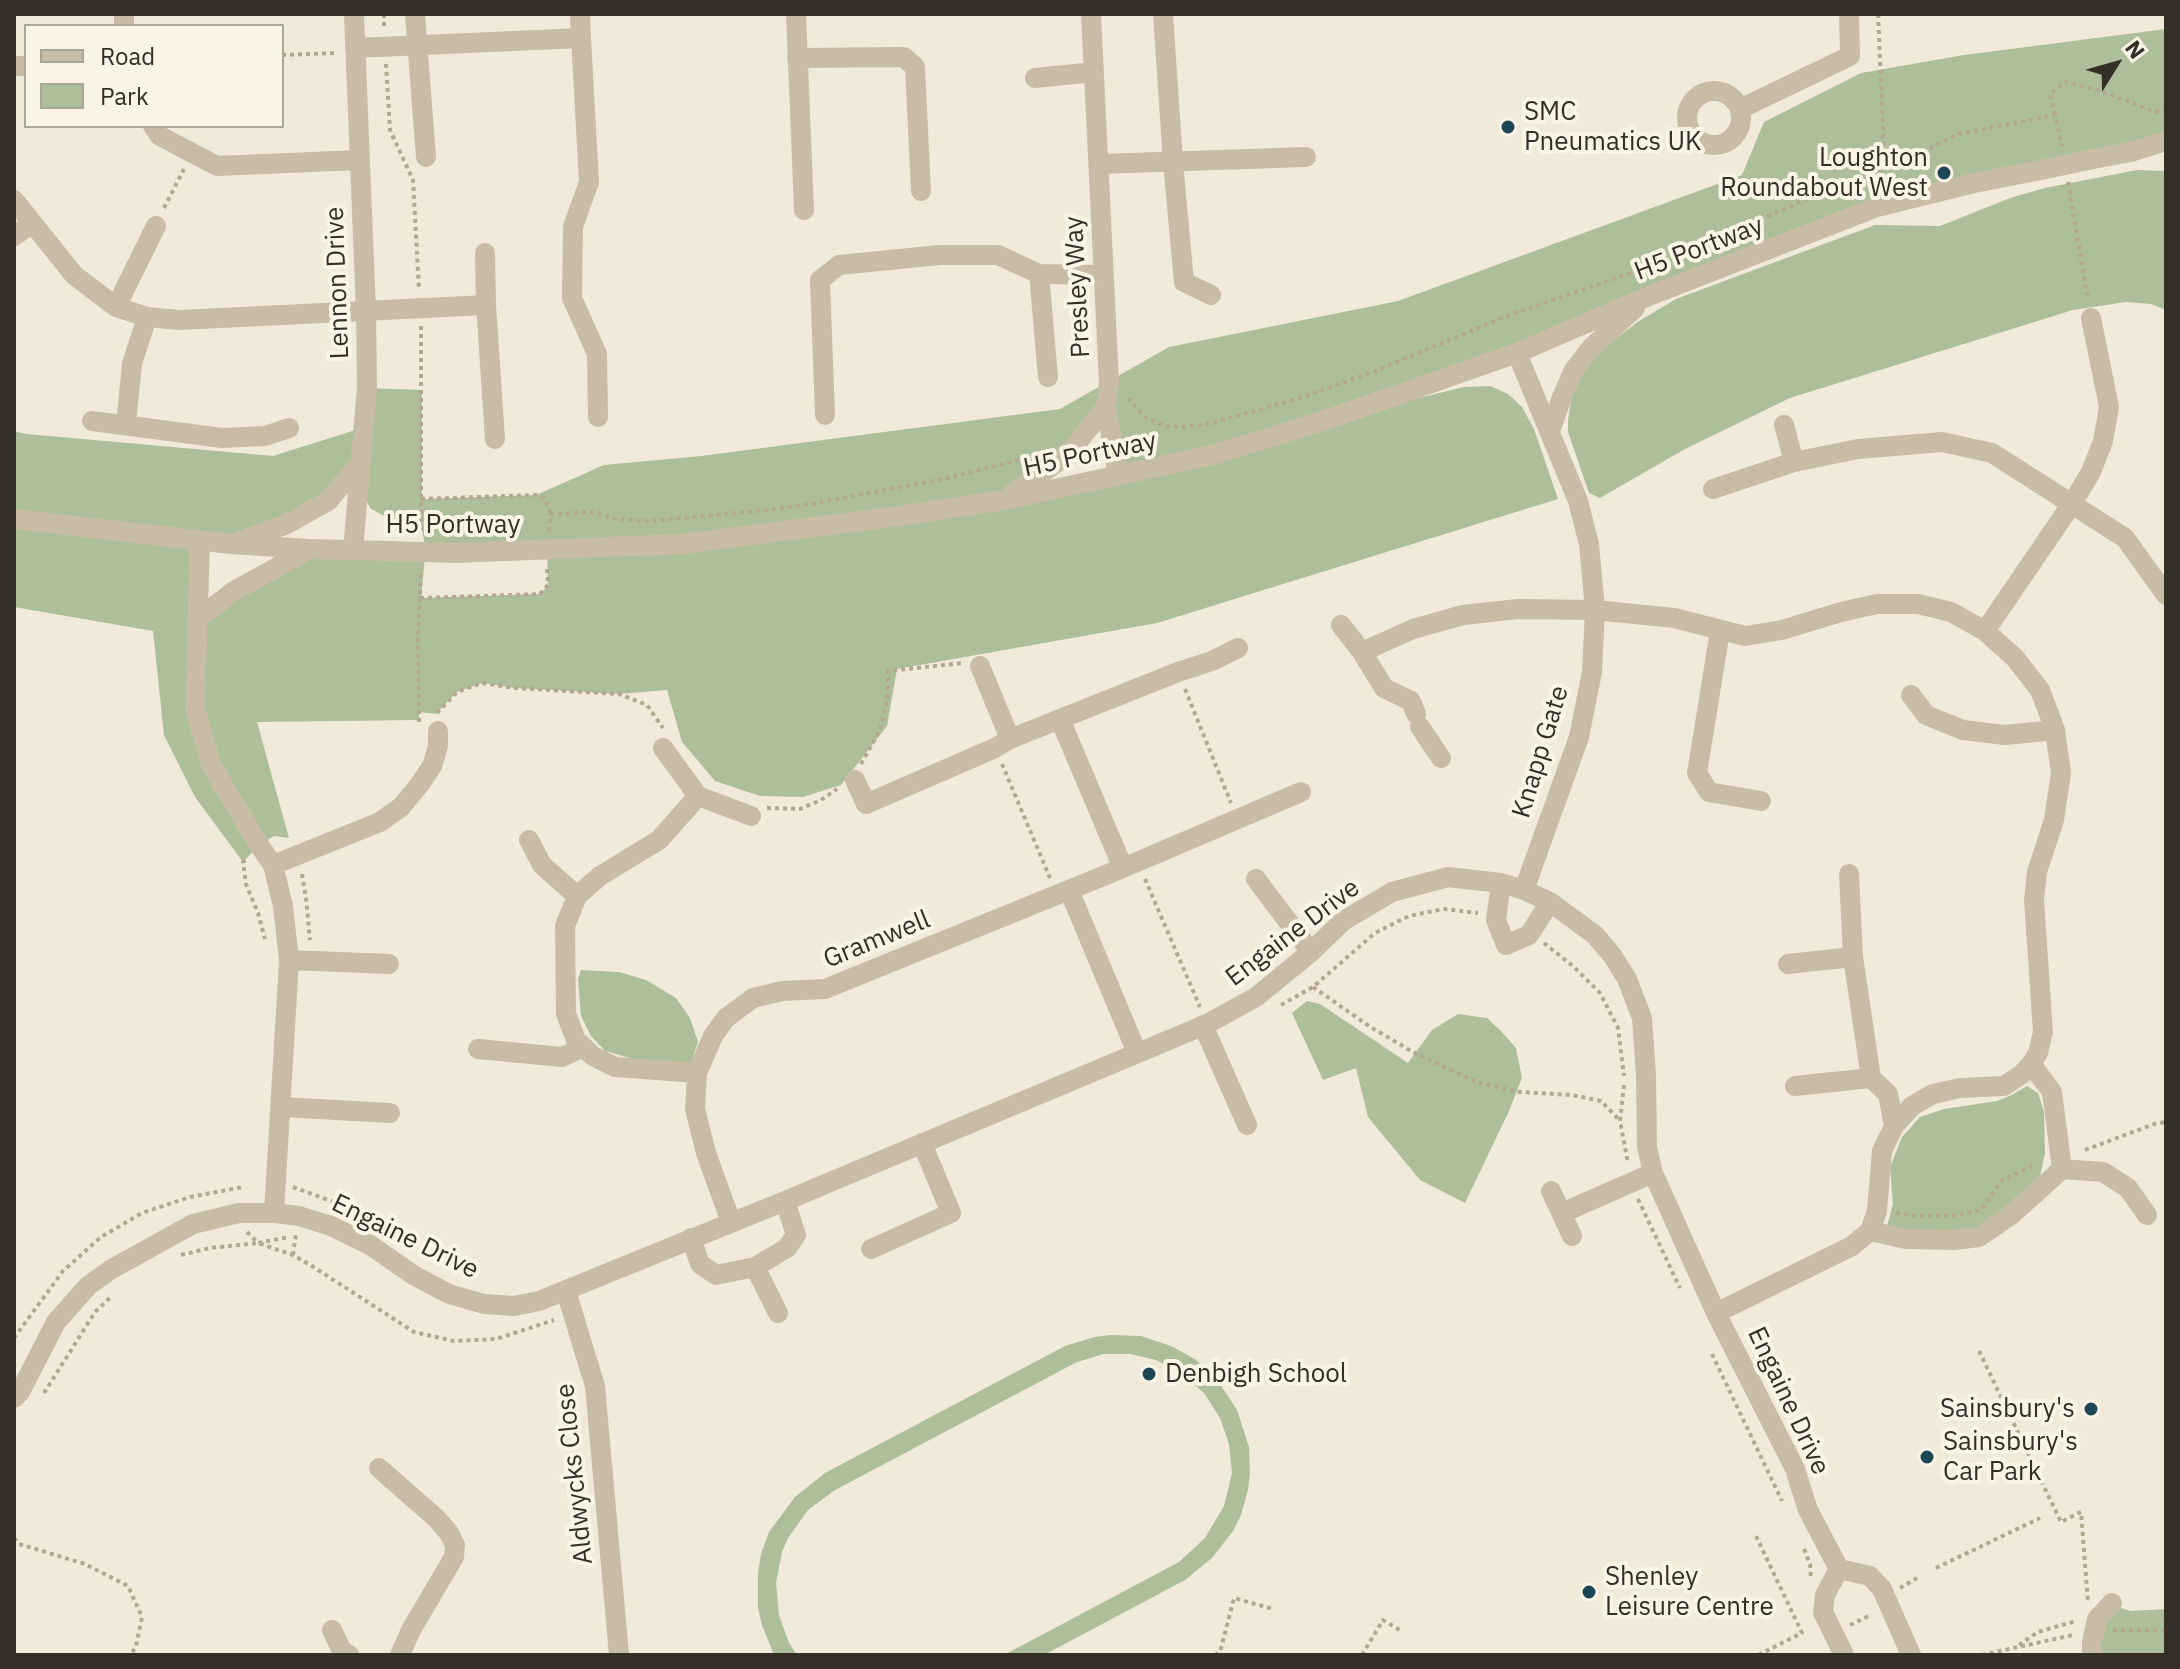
<!DOCTYPE html>
<html>
<head>
<meta charset="utf-8">
<style>
	body { margin:0 }
	#map { position:relative; width:2180px; height:1669px; overflow:hidden; background:#f1eada; font-family:"IBM Plex Sans",sans-serif }
	canvas { display:block }
	.frame { position:absolute; inset:0; border:16px solid #352e27; pointer-events:none }
	.legend { position:absolute; left:24px; top:24px; width:260px; height:104px; box-sizing:border-box; background:#f9f4e6; border:2px solid #aba59a; margin:0; padding:10px 14px; list-style:none; font-size:24px; color:#352e27 }
	.legend li { display:flex; align-items:center; gap:16px; height:40px }
	.legend b { width:40px; border:2px solid #aba59a }
	.north { position:absolute; left:2076px; top:24px; width:80px; height:80px; -webkit-text-stroke:6px #f9f4e6; paint-order:stroke; rotate:53deg; font-size:22px; font-weight:700; line-height:32px; text-align:center; color:#352e27 }
	.north::after { content:''; display:block; margin:auto; width:28px; height:36px; background:#352e27; clip-path:polygon(50% 0,100% 100%,50% 72%,0 100%) }
</style>
</head>
<body>
<div id="map">
<canvas width="2180" height="1669"></canvas>
<div class="frame"></div>
<ul class="legend">
<li><b style="height:10px;background:#c9bca6"></b>Road</li>
<li><b style="height:22px;background:#acbf9a"></b>Park</li>
</ul>
<div class="north">N</div>
</div>
<script>
const ctx = document.querySelector('canvas').getContext('2d');
ctx.lineJoin = 'round';
function paint(path, color) { ctx.fillStyle = color; ctx.fill(path, 'evenodd'); }
const toPath = rows => new Path2D(rows.map(r => 'M' + r).join(''));
function stroke(path, color, width, dash) { ctx.strokeStyle = color; ctx.lineWidth = width; ctx.lineCap = dash ? 'butt' : 'round'; ctx.setLineDash(dash || []); ctx.stroke(path); }
function drawText(font, color, halo, rows, align = 'center') {
  ctx.font = font + ' "IBM Plex Sans",sans-serif'; ctx.lineWidth = 8; ctx.setLineDash([]); ctx.textBaseline = 'middle'; ctx.strokeStyle = halo; ctx.fillStyle = color; for (const [text, x, y, turn = 0] of rows) {
    ctx.save(); ctx.translate(x, y); ctx.rotate((+turn || 0) * Math.PI / 180); ctx.textAlign = isNaN(turn) ? turn : align; if (halo) ctx.strokeText(text, 0, 0); ctx.fillText(text, 0, 0); ctx.restore();
  }
}
paint(toPath([
	[2166,29,2166,141,1877,207,1331,419,1464,387,1490,386,1508,394,1522,407,1534,429,1558,499,1157,623,897,669,887,726,841,785,803,797,760,796,715,781,682,742,667,690,619,694,515,688,482,683,457,692,436,714,419,712,419,720,257,722,289,838,274,836,259,845,243,862,195,797,164,735,153,631,14,607,14,431,27,434,273,456,365,427,367,388,422,390,422,499,536,495,604,465,701,456,1060,409,1169,347,1398,301,1742,175,1764,122,1861,73,1964,55],
	[1106,408,1118,476,1007,498],
	[359,485,370,508,394,522,421,524,425,546,310,549,197,618,200,541,287,524],
	[426,546,547,550,548,585,540,594,421,598],
	[2137,170,2166,171,2166,310,2151,304,2126,302,2073,310,1790,398,1685,449,1600,498,1589,493,1568,432,1568,420,1571,400,1579,377,1603,349,1636,323,1676,299,1875,225,1940,226,2010,198,2045,188],
	[581,970,619,972,646,980,676,998,690,1018,698,1042,691,1063,637,1060,605,1051,591,1036,581,1016,578,979],
	[1307,1001,1320,1004,1408,1063,1432,1030,1458,1014,1487,1018,1501,1031,1516,1048,1522,1078,1509,1111,1465,1203,1420,1180,1368,1117,1356,1068,1323,1080,1292,1013],
	[2027,1086,2038,1093,2044,1112,2045,1154,2040,1176,2032,1190,1977,1227,1955,1233,1886,1230,1893,1204,1890,1167,1902,1137,1920,1117,1944,1109,1997,1101,2012,1095],
	[1111,1335,1141,1336,1171,1346,1184,1353,1196,1360,1216,1378,1237,1410,1249,1447,1250,1473,1248,1490,1241,1515,1233,1531,1212,1558,1185,1580,1044,1655,1004,1655,1179,1562,1205,1538,1224,1506,1232,1473,1229,1444,1220,1418,1204,1393,1181,1373,1156,1360,1130,1354,1104,1354,1077,1362,835,1490,808,1510,788,1538,782,1552,776,1583,779,1615,789,1643,797,1655,774,1655,762,1625,758,1608,758,1572,761,1554,769,1532,795,1497,825,1473,1065,1346,1095,1337],
	[2117,1607,2131,1611,2166,1609,2166,1655,2092,1655,2092,1642]
]), '#acbf9a');
stroke(toPath([
	[384,14,384,27],
	[1878,14,1884,150,1902,162],
	[282,55,336,53],
	[386,64,390,130,413,180,419,290],
	[2055,115,2050,94,2065,82,2098,90,2156,112,2166,109],
	[1872,173,1884,150],
	[2068,182,2088,300],
	[164,208,184,169],
	[421,326,421,534],
	[1128,398,1145,417,1165,426,1181,427,1208,424,1294,400,1373,372,1509,315,1666,261,1809,198,1902,162,1958,134,2055,115,2062,146],
	[421,499,536,495,545,499,551,514],
	[549,531,551,514,594,512,616,519,651,521,767,510,811,504,953,477,1026,458],
	[420,598,540,594,548,585,547,568],
	[1185,689,1231,803],
	[437,713,457,692,482,683,515,688,619,694,647,705,663,728],
	[419,722,418,638,421,570],
	[861,764,880,730,887,700,888,671,963,663],
	[1002,764,1050,878],
	[767,808,800,809,821,800,837,789],
	[245,860,243,862,246,884,258,913,265,939],
	[302,874,306,898,310,940],
	[1145,879,1200,1007],
	[1544,943,1574,967,1600,993,1618,1028,1624,1076],
	[1313,987,1369,1026,1411,1051,1476,1082,1520,1092,1572,1095,1601,1101,1620,1121],
	[1281,1005,1313,987,1375,933,1409,916,1444,909,1478,913],
	[1624,1085,1620,1121,1628,1163],
	[2085,1150,2154,1124,2166,1122],
	[293,1187,361,1212,381,1223,399,1238],
	[1638,1199,1680,1288],
	[1896,1213,1918,1216,1957,1215,1981,1210,2001,1181,2036,1164],
	[247,1232,258,1243,289,1237],
	[181,1255,210,1248,258,1243,293,1255,312,1266,414,1332,454,1341,496,1339,554,1320],
	[293,1255,296,1234],
	[14,1338,63,1271,101,1237,142,1213,190,1197,243,1187],
	[1979,1351,2061,1522,2081,1512,2088,1602],
	[1712,1354,1782,1501],
	[44,1393,95,1312,112,1296],
	[1756,1536,1802,1633,1758,1655],
	[14,1538,19,1544,85,1564,128,1586,142,1617,136,1646,131,1655],
	[1804,1549,1810,1564,1811,1579],
	[1936,1568,2040,1518],
	[1900,1588,1917,1578],
	[1850,1625,1871,1615],
	[2113,1630,2166,1631],
	[2019,1645,2038,1632,2076,1621],
	[1215,1655,1220,1652,1234,1598,1273,1609],
	[1362,1655,1383,1620,1400,1630],
	[1982,1655,2073,1635]
]), '#b4a791', 4, [4, 4]);
stroke(toPath([
	[124,14,124,26],
	[415,14,426,157],
	[580,14,581,38],
	[796,14,804,210],
	[1091,14,1109,382,1106,407,1118,476],
	[1163,14,1173,162,1184,282,1211,295],
	[355,48,581,38,589,182,573,227,572,298,597,354,598,417],
	[797,58,904,57,915,67,921,191],
	[14,66,26,66],
	[1035,78,1094,72],
	'1687 118a27 27 0 1 1 54 0a27 27 0 1 1-54 0Z',
	[1740,109,1850,56,1849,14],
	[153,126,160,136,217,166,359,160],
	[2098,158,2131,152,2166,141],
	[1100,164,1306,157],
	[14,200,74,275,116,307,147,317,180,320,486,305,495,439],
	[14,236,31,224],
	[485,253,486,305],
	[116,307,156,226],
	[1517,353,1578,501,1589,544,1595,610,1592,672,1579,737,1524,890],
	[1048,377,1039,274,1102,275],
	[825,415,820,280,839,265,940,255,998,255,1039,274],
	[92,421,222,438,265,436,289,428],
	[126,424,132,364,147,317],
	[1784,425,1794,462],
	[1550,431,1562,397,1574,370,1591,348,1635,308],
	[1713,489,1794,462,1858,449,1942,442,1992,453,2125,538,2166,595],
	[1011,495,1067,455,1106,407],
	[14,519,231,544,310,549,389,551],
	[200,541,195,708,211,765,259,845,273,865,283,906,289,960,274,1213],
	[238,542,287,524,328,501,361,462],
	[353,550,367,388,366,311,354,14],
	[456,553,682,544,899,516,1004,500,1212,455,1320,422,1517,353,1649,296,1877,207,1974,183,2041,170],
	[197,619,234,591,310,549],
	[1341,625,1362,652,1413,629,1463,615,1518,609,1595,610,1674,618,1745,636,1782,630,1841,612,1877,604,1918,604,1951,612,1985,631,2015,658,2040,690,2055,730,2061,773,2054,820,2037,872,2034,900,2043,1032,2038,1053,2031,1064,2022,1074,2004,1086,1960,1088,1933,1094,1912,1106,1894,1126,1882,1151,1877,1211,1870,1231,1852,1246,1716,1313],
	[1720,631,1697,773,1709,792,1761,801],
	[1985,631,2071,505,2091,472,2103,441,2109,407,2091,318],
	[1362,652,1384,688,1411,701,1416,714],
	[980,666,1010,739,1060,719],
	[1911,695,1926,715,1963,730,2005,735,2055,730],
	[1420,727,1441,758],
	[663,748,698,796],
	[855,780,866,804,995,748,1010,739],
	[529,840,542,865,577,896],
	[273,865,380,822,401,807,420,784,432,766,438,746,438,731],
	[1123,868,1060,719,1178,672,1212,661,1238,648],
	[1849,874,1853,957],
	[1256,879,1311,952],
	[1501,883,1496,920,1506,945,1529,935,1550,902],
	[1069,890,1137,1053],
	[289,960,389,964],
	[1788,964,1853,957,1871,1078],
	[1203,1025,1247,1125],
	[478,1049,562,1057,584,1047],
	[2031,1064,2052,1092,2062,1169],
	[697,1073,615,1067,593,1056,576,1040,566,1014,565,926,577,896,600,876,659,840,698,796,751,816],
	[1795,1086,1871,1078,1888,1094,1894,1126],
	[282,1107,390,1113],
	[1551,1191,1572,1236],
	[1562,1213,1653,1173],
	[731,1222,706,1153,695,1109,697,1073,713,1036,726,1018,753,998,782,991,825,989,1123,868,1301,792],
	[1870,1231,1906,1239,1954,1240,1979,1237,2011,1215,2062,1169,2103,1172,2128,1188,2147,1215],
	[691,1238,700,1264,716,1275,755,1267,787,1248,796,1235,785,1201],
	[871,1249,951,1213,922,1143],
	[755,1267,778,1313],
	[566,1291,595,1386,619,1655],
	[14,1398,20,1392,56,1322,88,1286,110,1270,193,1224,239,1213,274,1213,299,1216,331,1226,370,1245,415,1276,449,1294,484,1304,514,1306,539,1301,785,1201,1207,1024,1256,997,1311,952,1343,921,1392,892,1448,877,1501,883,1524,890,1550,902,1595,935,1612,955,1627,979,1642,1018,1646,1075,1647,1147,1653,1173,1716,1313,1795,1469,1808,1510,1839,1569],
	[379,1468,437,1519,449,1533,455,1545,454,1557,411,1630,400,1655],
	[1839,1569,1870,1576,1882,1589,1911,1655],
	[1839,1569,1825,1595,1823,1612,1844,1655],
	[332,1630,342,1651,349,1655],
	[2092,1655,2092,1642,2097,1619,2112,1603]
]), '#c9bca6', 20);
stroke(toPath([
	[2041,170,2098,158],
	[389,551,456,553]
]), '#c9bca6', 20);
for (const [x, y, r, color] of [
	[1508,127,8,"#1d4755"],
	[1944,173,8,"#1d4755"],
	[1149,1374,8,"#1d4755"],
	[2091,1409,8,"#1d4755"],
	[1927,1457,8,"#1d4755"],
	[1589,1592,8,"#1d4755"]
]) { const dot = new Path2D(); dot.arc(x, y, r, 0, 2 * Math.PI); ctx.fillStyle = color; ctx.fill(dot); stroke(dot, '#f9f4e6', 3); }
drawText('26px', '#352e27', '#f9f4e6', [
	["SMC",1524,112],
	["Pneumatics UK",1524,142],
	["Loughton",1928,158,"right"],
	["Roundabout West",1928,188,"right"],
	["Denbigh School",1165,1374],
	["Sainsbury's",2075,1409,"right"],
	["Sainsbury's",1943,1442],
	["Car Park",1943,1472],
	["Shenley",1605,1577],
	["Leisure Centre",1605,1607]
], 'left');
drawText('26px', '#352e27', '#f9f4e6', [
	["H5 Portway",1699,249,-21],
	["Lennon Drive",338,283,-92],
	["Presley Way",1078,287,-93],
	["H5 Portway",1090,455,-12],
	["H5 Portway",453,525],
	["Knapp Gate",1541,752,-73],
	["Engaine Drive",1293,933,-37],
	["Gramwell",877,940,-22],
	["Engaine Drive",405,1237,26],
	["Engaine Drive",1788,1401,65],
	["Aldwycks Close",575,1474,-96]
]);
</script>
</body>
</html>
